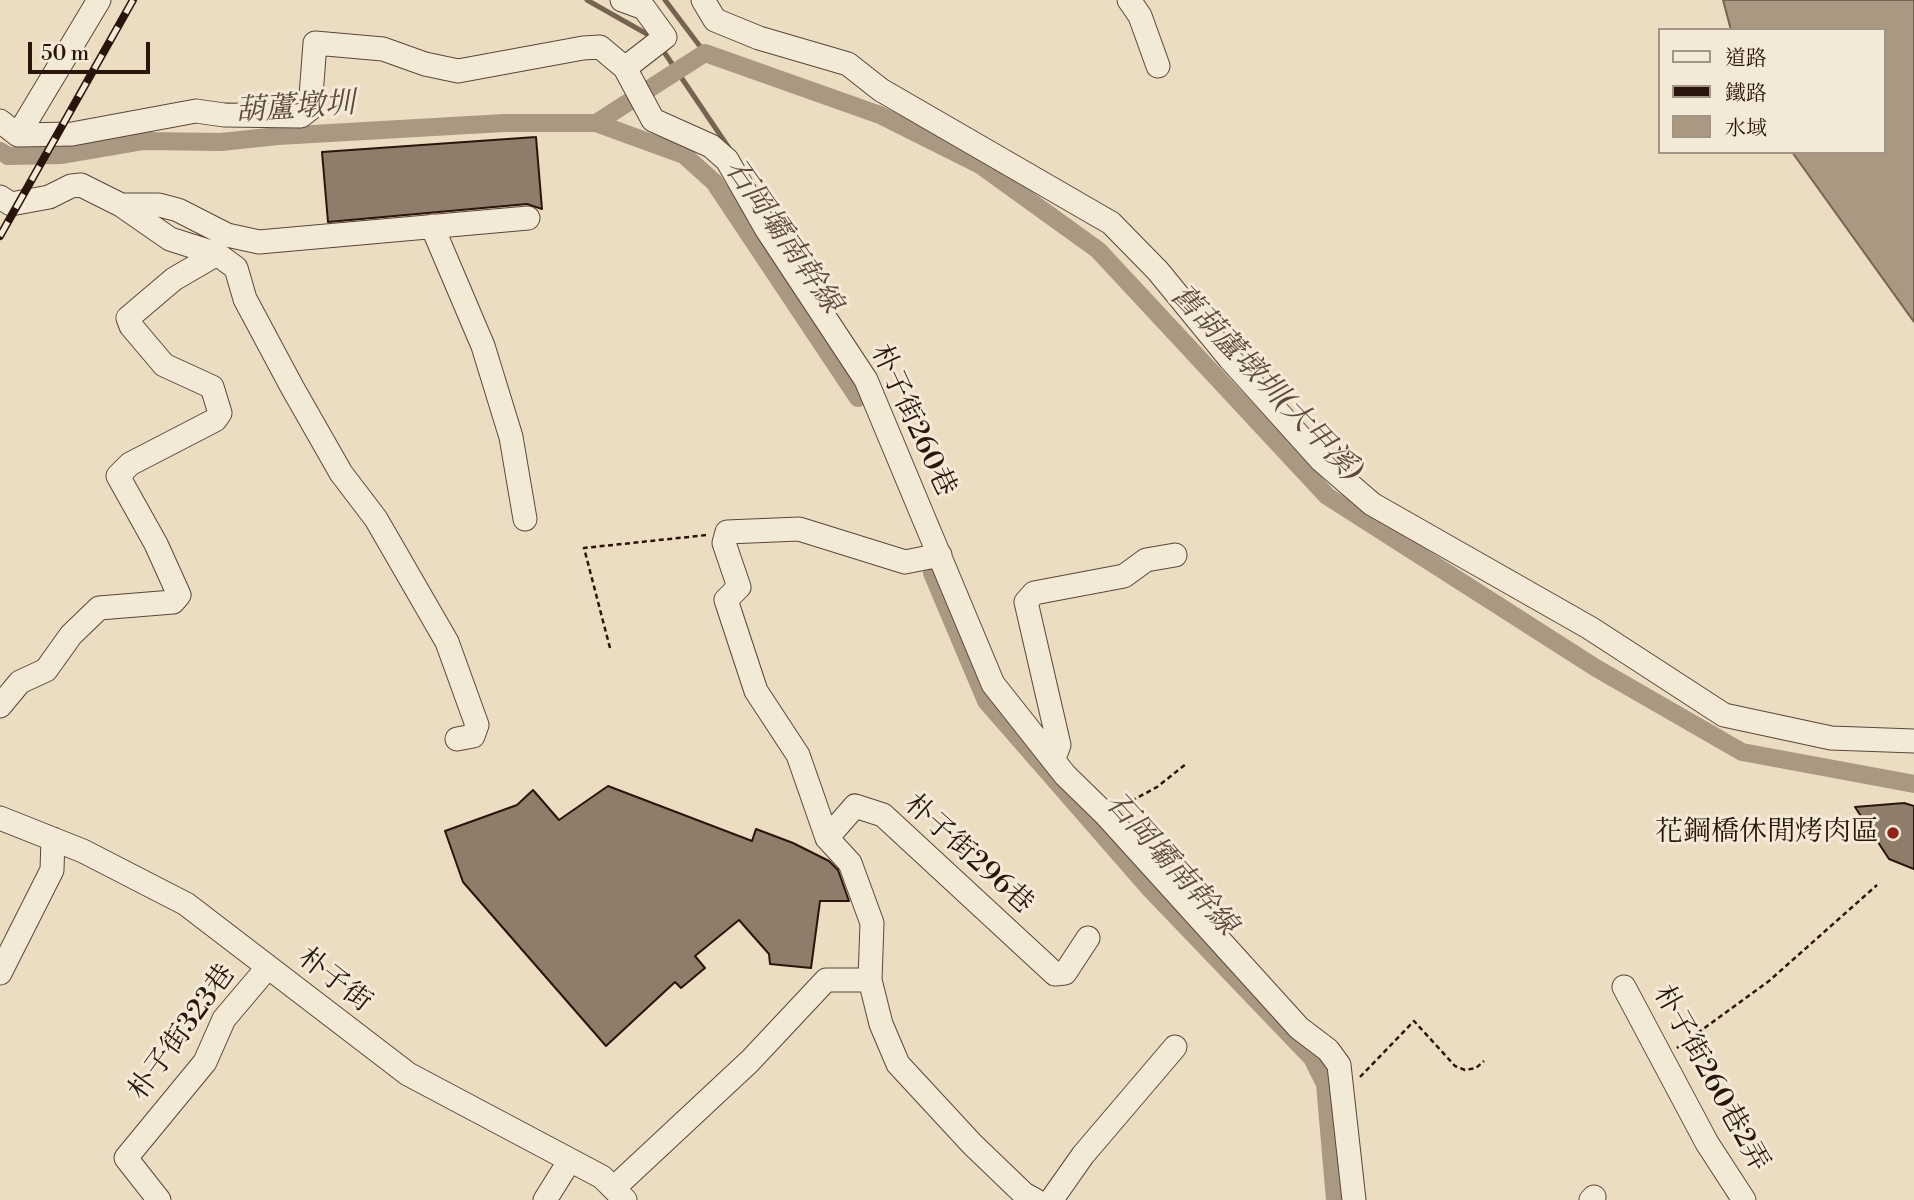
<!DOCTYPE html>
<html>
<head>
<meta charset="utf-8">
<style>
	body { margin:0 }
	#map { position:relative; width:1914px; height:1200px; overflow:hidden; background:#ebddc1; font-family:"Libre Bodoni","Noto Serif TC",serif }
	canvas { display:block }
	.legend { position:absolute; left:1658px; top:28px; width:228px; height:126px; box-sizing:border-box; background:#f2e9d7; border:2px solid #a29486; margin:0; padding:9px 12px; list-style:none; font-size:21px; color:#2a150c }
	.legend li { display:flex; align-items:center; gap:14px; height:35px }
	.legend b { width:35px; border:2px solid #a29486 }
	.scale { position:absolute; left:28px; top:42px; width:122px; height:32px; box-sizing:border-box; border:4px solid #2a150c; border-top:0; padding-left:9px; font-size:21px; line-height:24px; white-space:nowrap; color:#2a150c; -webkit-text-stroke:5px #f2e9d7; paint-order:stroke }
</style>
</head>
<body>
<div id="map">
<canvas width="1914" height="1200"></canvas>
<ul class="legend">
<li><b style="height:9px;background:#f2e9d7"></b>道路</li>
<li><b style="height:9px;background:#2a150c"></b>鐵路</li>
<li><b style="height:19px;background:#a99983"></b>水域</li>
</ul>
<div class="scale">50 m</div>
</div>
<script>
const ctx = document.querySelector('canvas').getContext('2d');
ctx.lineJoin = 'round';
function paint(path, color) { ctx.fillStyle = color; ctx.fill(path, 'evenodd'); }
const toPath = rows => new Path2D(rows.map(r => 'M' + r).join(''));
function stroke(path, color, width, dash) { ctx.strokeStyle = color; ctx.lineWidth = width; ctx.lineCap = dash ? 'butt' : 'round'; ctx.setLineDash(dash || []); ctx.stroke(path); }
function drawText(font, color, halo, rows, align = 'center') {
  ctx.font = font + ' "Libre Bodoni","Noto Serif TC",serif'; ctx.lineWidth = 6; ctx.setLineDash([]); ctx.textBaseline = 'middle'; ctx.strokeStyle = halo; ctx.fillStyle = color; for (const [text, x, y, turn = 0] of rows) {
    ctx.save(); ctx.translate(x, y); ctx.rotate((+turn || 0) * Math.PI / 180); ctx.textAlign = isNaN(turn) ? turn : align; if (halo) ctx.strokeText(text, 0, 0); ctx.fillText(text, 0, 0); ctx.restore();
  }
}
const water = toPath([
	[1723,0,1914,0,1914,322,1792,152,1884,152,1884,30,1731,30,1723,0]
]);
paint(water, '#a99983');
stroke(water, '#766453', 2);
stroke(toPath([
	[587,0,654,38],
	[665,0,705,53],
	[660,46,731,151],
	[765,203,777,224,777,232]
]), '#766453', 5);
stroke(toPath([
	[596,123,705,53,880,115,980,165,1098,250,1327,496,1596,668,1742,752,1914,784],
	[0,151,8,156,62,155,144,141,221,142,278,136,504,123,596,123,684,155,714,182,858,398],
	[932,573,986,701,1150,889,1312,1058,1325,1084,1335,1200]
]), '#a99983', 18);
const building = toPath([
	[536,137,542,209,527,204,328,222,322,152,536,137],
	[608,786,752,841,756,829,793,843,829,861,838,870,849,901,820,901,811,968,770,964,769,954,739,920,695,956,705,968,681,988,675,982,606,1046,463,882,445,831,517,805,533,790,559,820,608,786],
	[1904,803,1914,806,1914,869,1889,859,1855,807,1904,803]
]);
paint(building, '#8e7d6a');
stroke(building, '#2a150c', 2);
const minor = toPath([
	[622,0,644,8,665,37,625,68],
	[703,0,715,20,759,38,848,64,881,90,1111,223,1158,271,1230,359,1321,460,1372,504,1590,628,1724,715,1831,738,1914,741],
	[1129,0,1140,16,1158,66],
	[0,121,18,135,72,134,196,111,224,115,301,116,310,109,315,43,383,49,425,64,458,71,583,48,600,47,625,68,653,120,711,146,727,160,767,230,866,380,993,684,1065,775,1106,815,1299,1028,1328,1050,1339,1065,1354,1200],
	[18,135,99,0],
	[0,197,11,204,49,197,71,186,81,185,121,205,170,239,217,254,236,268,245,299,292,387,341,473,376,519,447,642,477,725,473,736,457,739],
	[121,205,159,205,178,210,227,235,259,242,528,218],
	[432,226,483,346,511,437,525,519],
	[0,706,20,682,46,670,71,635,99,608,173,602,179,595,156,544,118,476,130,464,215,420,220,413,212,387,164,365,131,326,128,318,174,279,217,254],
	[1054,758,1059,745,1026,602,1034,593,1124,576,1146,560,1175,555],
	[0,818,83,851,186,904,408,1074,602,1177,625,1200],
	[827,838,798,755,756,691,726,600,739,587,724,543,727,532,799,529,905,562,940,555],
	[0,973,52,870,53,839],
	[870,980,881,1024,898,1064,972,1144,1024,1194,1035,1200],
	[1624,987,1707,1143,1744,1200],
	[615,1187,750,1061,826,980,870,980,872,923,850,863,827,838,855,806,883,815,1055,974,1065,973,1088,938],
	[1052,1199,1083,1155,1175,1047],
	[159,1200,126,1158,205,1062,224,1019,268,967],
	[545,1200,570,1160],
	[1591,1200,1594,1197]
]);
stroke(minor, '#5a4739', 25);
stroke(toPath([
	[610,648,584,548,707,535],
	[1124,805,1157,787,1186,764],
	[1677,1048,1769,981,1877,885],
	[1360,1077,1414,1021,1455,1066,1465,1070,1476,1068,1484,1061]
]), '#2a150c', 2.5, [5, 3.5]);
stroke(minor, '#f2e9d7', 23);
const rail = toPath([
	[0,236,133,0]
]);
stroke(rail, '#2a150c', 8);
stroke(rail, '#f2e9d7', 5, [16]);
for (const [x, y, r, color] of [
	[1893,833,7,"#8f2418"]
]) { const dot = new Path2D(); dot.arc(x, y, r, 0, 2 * Math.PI); ctx.fillStyle = color; ctx.fill(dot); stroke(dot, '#f2e9d7', 2.5); }
drawText('28px', '#2a150c', '#f2e9d7', [
	["朴子街260巷",912,421,65],
	["朴子街296巷",968,855,42],
	["朴子街",334,981,38],
	["朴子街323巷",183,1033,-54],
	["朴子街260巷2弄",1710,1079,61]
]);
drawText('28px', '#2a150c', '#f2e9d7', [
	["花鋼橋休閒烤肉區",1879,833]
], 'right');
drawText('italic 30px', '#5d4a3c', '#f2e9d7', [
	["葫蘆墩圳",295,109,-4],
	["石岡壩南幹線",782,237,55],
	["舊葫蘆墩圳(大甲溪)",1265,384,46],
	["石岡壩南幹線",1170,865,48]
]);
</script>
</body>
</html>
